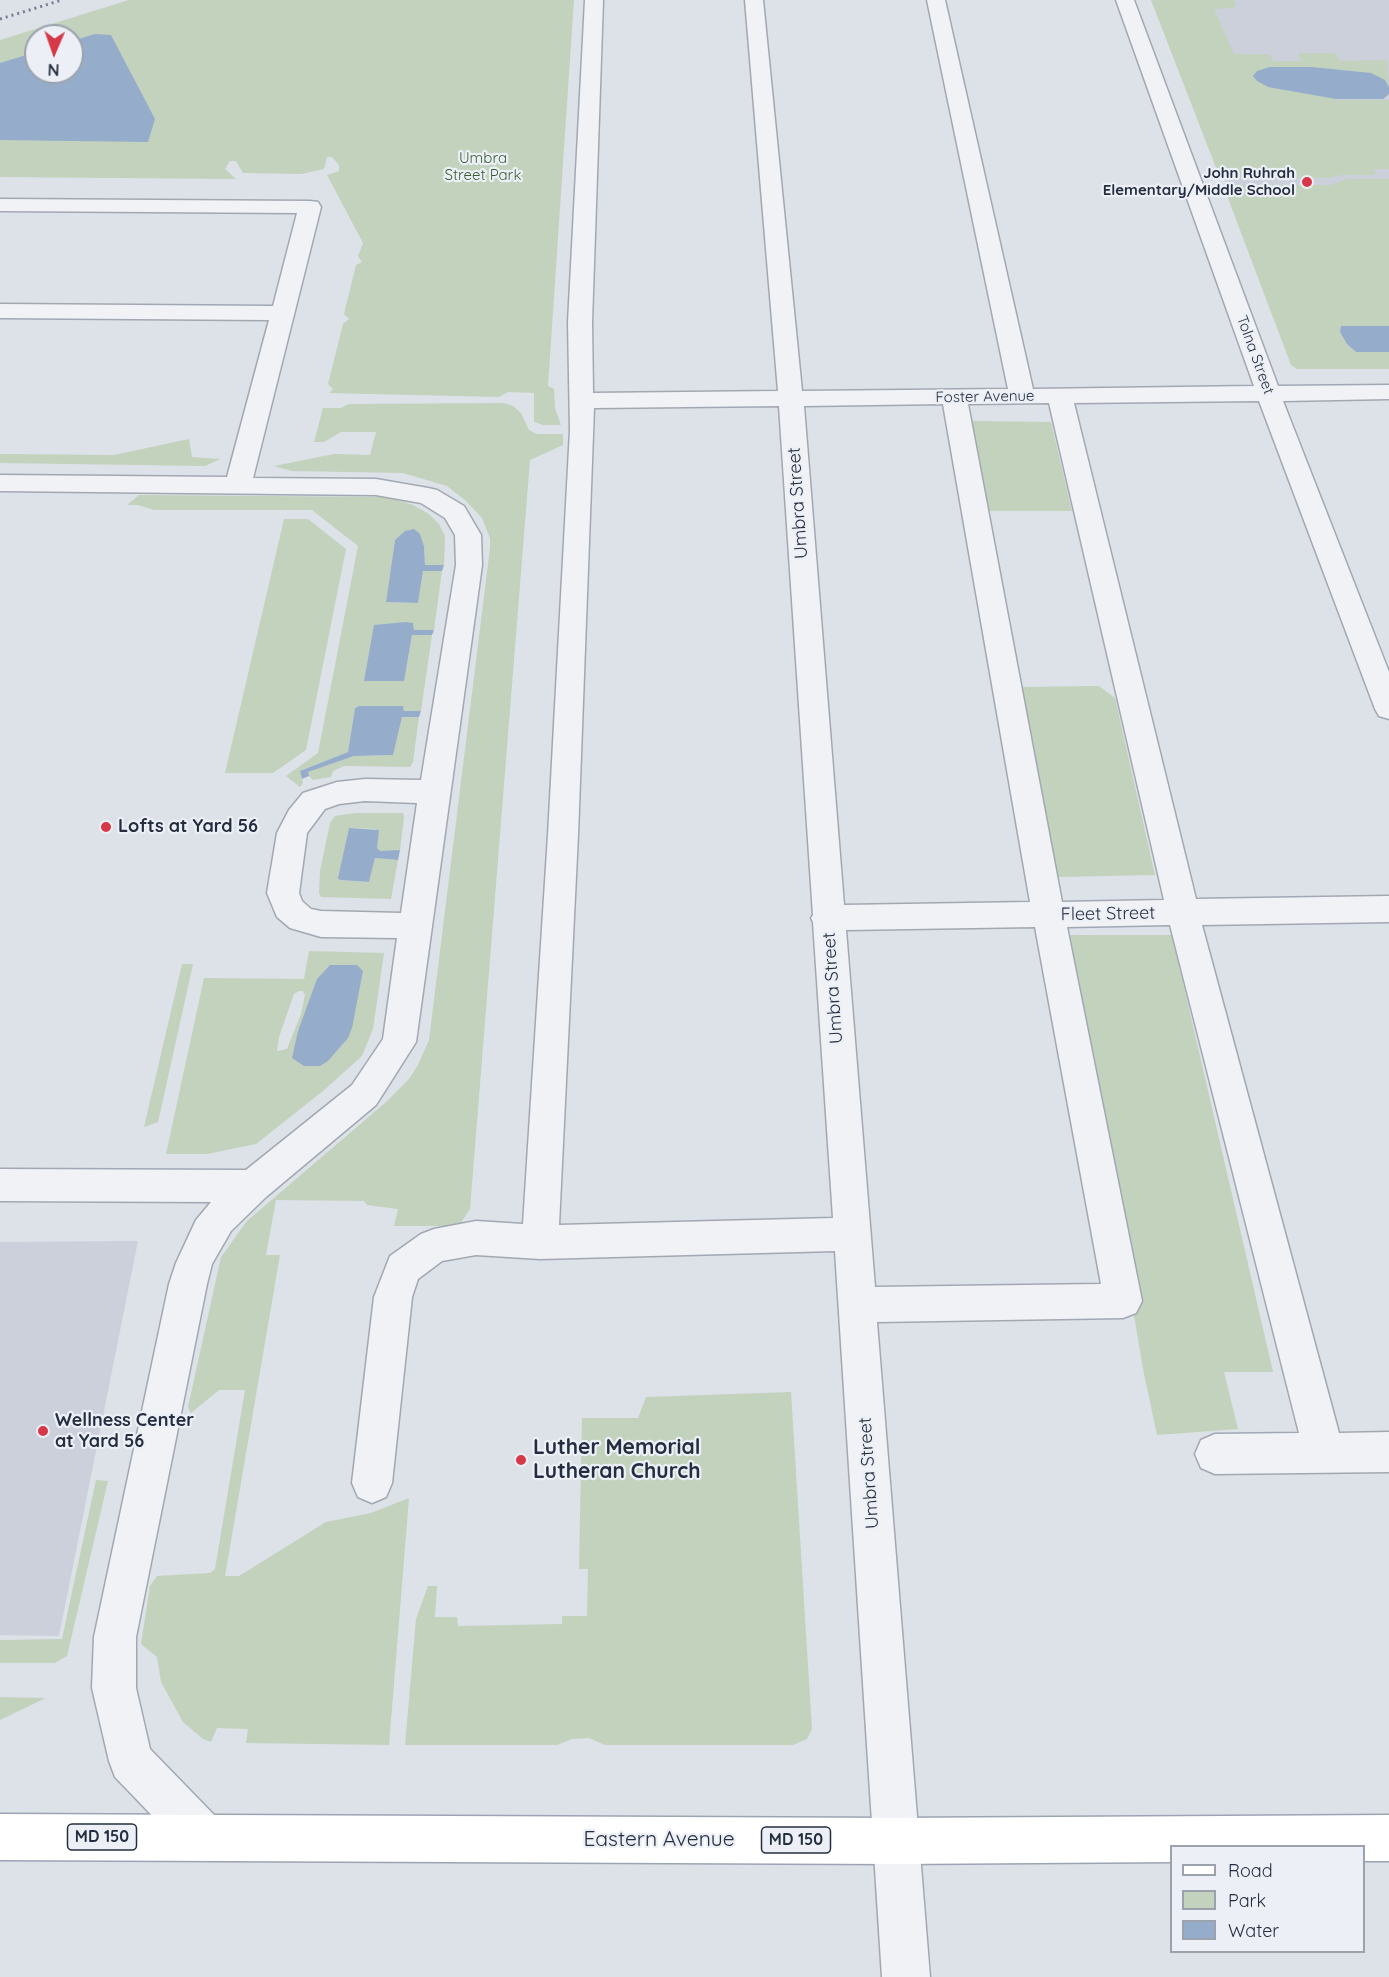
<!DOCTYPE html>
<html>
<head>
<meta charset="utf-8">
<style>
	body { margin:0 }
	#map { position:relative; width:1389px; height:1977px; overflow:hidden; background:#dde1e8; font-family:Quicksand,sans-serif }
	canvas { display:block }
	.legend { position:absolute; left:1170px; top:1845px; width:195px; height:108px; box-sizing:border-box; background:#ecf0f6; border:2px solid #9ca2ad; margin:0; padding:8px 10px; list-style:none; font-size:18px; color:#252e40 }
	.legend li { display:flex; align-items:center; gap:12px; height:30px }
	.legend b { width:30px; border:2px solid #9ca2ad }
	.north { position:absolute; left:24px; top:24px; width:60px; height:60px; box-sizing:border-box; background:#ecf0f6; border:2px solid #9ca2ad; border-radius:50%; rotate:182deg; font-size:16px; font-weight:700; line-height:24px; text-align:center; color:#252e40 }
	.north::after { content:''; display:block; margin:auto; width:21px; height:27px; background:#d73848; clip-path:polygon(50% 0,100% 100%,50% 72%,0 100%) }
</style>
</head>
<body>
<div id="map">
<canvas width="1389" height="1977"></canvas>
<ul class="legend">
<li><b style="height:8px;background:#fff"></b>Road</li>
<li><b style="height:16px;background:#c2d2bd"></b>Park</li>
<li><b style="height:16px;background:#95adcb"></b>Water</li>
</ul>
<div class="north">N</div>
</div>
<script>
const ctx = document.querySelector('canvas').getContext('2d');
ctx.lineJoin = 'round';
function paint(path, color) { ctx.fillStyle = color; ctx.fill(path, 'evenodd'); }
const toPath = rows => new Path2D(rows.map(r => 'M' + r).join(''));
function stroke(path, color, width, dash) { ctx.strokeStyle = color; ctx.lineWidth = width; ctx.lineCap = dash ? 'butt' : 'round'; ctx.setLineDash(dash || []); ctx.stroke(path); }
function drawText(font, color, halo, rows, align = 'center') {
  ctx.font = font + ' Quicksand,sans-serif'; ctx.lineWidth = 4.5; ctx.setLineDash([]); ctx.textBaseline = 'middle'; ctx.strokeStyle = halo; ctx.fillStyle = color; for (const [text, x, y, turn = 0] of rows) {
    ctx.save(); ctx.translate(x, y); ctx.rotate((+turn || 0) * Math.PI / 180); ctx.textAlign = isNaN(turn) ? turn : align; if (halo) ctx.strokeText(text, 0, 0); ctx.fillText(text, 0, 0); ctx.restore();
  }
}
paint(toPath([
	[1155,0,1389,0,1389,365,1296,365],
	[138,1241,59,1636,0,1635,0,1242]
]), '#cbd0da');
paint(toPath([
	[129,0,574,0,548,386,554,389,555,408,561,425,543,425,534,422,534,393,508,392,499,397,329,393,333,389,328,384,343,324,349,319,344,314,356,265,362,262,358,256,363,243,327,175,339,171,339,165,332,157,327,157,324,169,301,174,243,173,236,161,230,161,225,169,236,179,0,177,0,40],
	[36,36,72,36,72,72,36,72],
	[1151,0,1234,0,1236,4,1233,8,1214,9,1234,54,1269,54,1273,61,1301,61,1298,53,1335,53,1339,61,1387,60,1389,87,1385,80,1363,72,1312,67,1270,67,1285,90,1321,94,1337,100,1389,100,1389,169,1374,169,1376,175,1342,175,1327,178,1220,178],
	[1347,179,1389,179,1389,326,1341,326,1340,332,1347,344,1356,352,1389,352,1389,369,1297,369,1291,365,1223,185,1331,185],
	[504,403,513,406,521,413,529,430,537,434,563,434,563,445,530,460,470,1209,459,1226,394,1226,398,1209,367,1205,364,1201,276,1200,266,1255,280,1255,225,1576,239,1576,326,1522,371,1513,409,1498,389,1745,246,1743,248,1729,217,1728,211,1742,203,1739,183,1722,161,1682,157,1657,141,1644,150,1586,157,1576,210,1573,215,1569,245,1390,219,1390,191,1413,188,1407,221,1257,247,1221,386,1102,409,1079,418,1065,429,1040,490,548,490,538,482,518,465,500,447,486,403,473,292,471,274,466,334,454,370,455,376,432,341,432,324,442,314,442,323,408,341,408,349,404],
	[972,421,1051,422,1072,511,987,511],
	[189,439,192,457,220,459,205,466,0,463,0,454,114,455],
	[139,495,388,497,413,505,429,514,439,524,445,536,444,565,425,565,424,546,420,534,395,540,386,602,418,603,423,571,442,571,434,630,414,630,413,623,404,681,412,635,432,635,421,711,404,711,403,706,359,706,355,708,348,752,300,771,303,783,300,787,286,776,318,753,358,546,312,510,154,510,138,505,127,505],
	[284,519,308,519,346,549,306,750,273,773,225,773],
	[1099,686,1115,698,1155,875,1057,877,1021,687],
	[402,717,419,717,413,762,410,767,344,766,333,771,331,777,313,780,309,776,307,772,354,756,392,755],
	[356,813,403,813,404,817,400,850,396,851,379,851,377,848,376,829,349,828,340,880,369,882,375,858,398,860,391,899,321,897,319,893,320,871,330,823,335,816],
	[1069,935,1172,935,1273,1372,1224,1372,1238,1429,1157,1435,1144,1374],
	[309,951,384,953,373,1029,362,1056,323,1091,256,1144,207,1154,166,1154,204,978,304,979],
	[299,991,303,991,305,995,301,1014,287,1049,277,1051,279,1037,294,994],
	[304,1018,343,1044,335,1052,298,1031],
	[182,964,193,964,158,1122,144,1127],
	[791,1392,812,1729,807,1739,793,1745,605,1745,589,1738,572,1739,557,1745,405,1745,416,1619,428,1586,437,1586,435,1617,457,1617,458,1626,562,1624,562,1616,587,1616,588,1569,579,1569,582,1418,638,1418,646,1397],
	[96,1480,108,1481,67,1656,55,1663,0,1663,0,1640,62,1639],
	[0,1697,46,1698,0,1720]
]), '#c2d2bd');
paint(toPath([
	[95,34,111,35,155,119,148,142,0,140,0,63,36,52,36,72,72,72,72,41],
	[1270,67,1312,67,1371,73,1385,80,1389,87,1389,94,1383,99,1336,99,1268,87,1257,81,1253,76,1257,71],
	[1341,326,1389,326,1389,352,1356,352,1347,344,1340,332],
	[414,529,420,534,424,546,425,565,444,565,442,571,423,571,418,603,386,602,395,540,405,531],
	[406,622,413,623,414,630,434,630,432,635,412,635,404,681,364,681,374,625],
	[359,706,403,706,404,711,421,711,419,717,402,717,393,755,354,756,308,772,309,776,302,779,300,771,348,752,355,708],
	[349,828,379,830,377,848,380,851,400,850,398,860,375,858,369,882,340,880,338,878],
	[330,965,357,965,363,971,352,1028,348,1038,328,1061,320,1066,304,1066,292,1058,298,1031,317,979]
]), '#95adcb');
const minor = toPath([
	[585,0,603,0,592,322,593,393,778,391,745,0,763,0,802,391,1008,389,927,0,945,0,1033,389,1254,386,1116,0,1134,0,1278,386,1389,385,1389,399,1283,401,1389,672,1389,719,1379,716,1375,709,1259,401,1074,403,1196,899,1389,896,1389,922,1202,925,1339,1433,1389,1432,1389,1472,1215,1474,1201,1468,1195,1454,1201,1440,1215,1434,1299,1433,1170,925,1067,927,1142,1301,1136,1313,1123,1318,877,1322,930,1977,882,1977,835,1251,540,1259,476,1255,442,1261,418,1279,412,1297,392,1483,386,1497,372,1503,358,1497,352,1483,374,1297,390,1256,421,1234,434,1229,476,1221,523,1224,548,835,570,430,568,322,585,0],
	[1049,403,1164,900,1062,902,968,404,1049,403],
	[943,404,1030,902,844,905,804,406,943,404],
	[779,406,813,915,811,918,813,922,833,1218,559,1225,578,835,594,408,779,406],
	[1035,927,1101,1284,875,1287,846,930,1035,927],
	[0,199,310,201,318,202,321,207,253,478,376,479,428,488,437,490,464,506,481,535,482,565,416,1042,376,1105,266,1197,231,1231,212,1264,207,1284,136,1637,136,1688,150,1749,220,1821,227,1837,220,1853,204,1860,188,1853,115,1777,109,1761,92,1688,94,1637,169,1284,176,1263,196,1220,211,1202,0,1201,0,1169,246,1170,352,1085,383,1039,397,938,321,937,290,928,277,917,267,893,277,833,289,810,303,793,337,782,365,779,421,780,456,565,455,535,445,518,421,503,376,495,0,491,0,475,227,477,269,320,0,318,0,304,273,306,297,213,0,211,0,199],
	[365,801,417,803,401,913,321,911,311,909,302,901,299,893,307,833,325,809,339,804,365,801]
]);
const major = toPath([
	[0,1814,896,1818,1389,1815,1389,1861,1364,1861,1364,1846,1172,1846,1172,1862,896,1864,0,1860,0,1814]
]);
stroke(minor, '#a2a8b2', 3);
stroke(major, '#9ca4b4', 3);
paint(minor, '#f0f2f6');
paint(major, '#fff');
stroke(toPath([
	[0,19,62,0]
]), '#757f93', 3, [2, 4]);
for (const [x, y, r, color] of [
	[1307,182,6,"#d73848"],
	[106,827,6,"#d73848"],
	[43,1431,6,"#d73848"],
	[521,1460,6,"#d73848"]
]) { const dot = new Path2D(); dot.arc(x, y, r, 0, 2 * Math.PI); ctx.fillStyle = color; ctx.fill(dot); stroke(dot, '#ecf0f6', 2); }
drawText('15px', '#385c32', '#ecf0f6', [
	["Umbra",483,158],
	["Street Park",483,175]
]);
drawText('bold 15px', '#252e40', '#ecf0f6', [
	["John Ruhrah",1295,173],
	["Elementary/Middle School",1295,190]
], 'right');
drawText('15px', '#252e40', '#ecf0f6', [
	["Tolna Street",1255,355,70],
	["Foster Avenue",985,397,-1]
]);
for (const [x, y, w] of [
	[102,1837,69],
	[796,1840,69]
]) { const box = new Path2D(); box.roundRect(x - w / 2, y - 13, w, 26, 4.5); ctx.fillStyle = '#ecf0f6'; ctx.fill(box); stroke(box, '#252e40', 1.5); }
drawText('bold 16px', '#252e40', null, [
	["MD 150",102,1837],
	["MD 150",796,1840]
]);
drawText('18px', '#252e40', '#ecf0f6', [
	["Umbra Street",798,503,-94],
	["Fleet Street",1108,914,-1],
	["Umbra Street",833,988,-94],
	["Umbra Street",869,1473,-94]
]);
drawText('bold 18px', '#252e40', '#ecf0f6', [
	["Lofts at Yard 56",118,827],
	["Wellness Center",55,1421],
	["at Yard 56",55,1442]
], 'left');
drawText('bold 21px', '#252e40', '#ecf0f6', [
	["Luther Memorial",533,1448],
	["Lutheran Church",533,1472]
], 'left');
drawText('21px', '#252e40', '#ecf0f6', [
	["Eastern Avenue",659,1840]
]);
</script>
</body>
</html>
